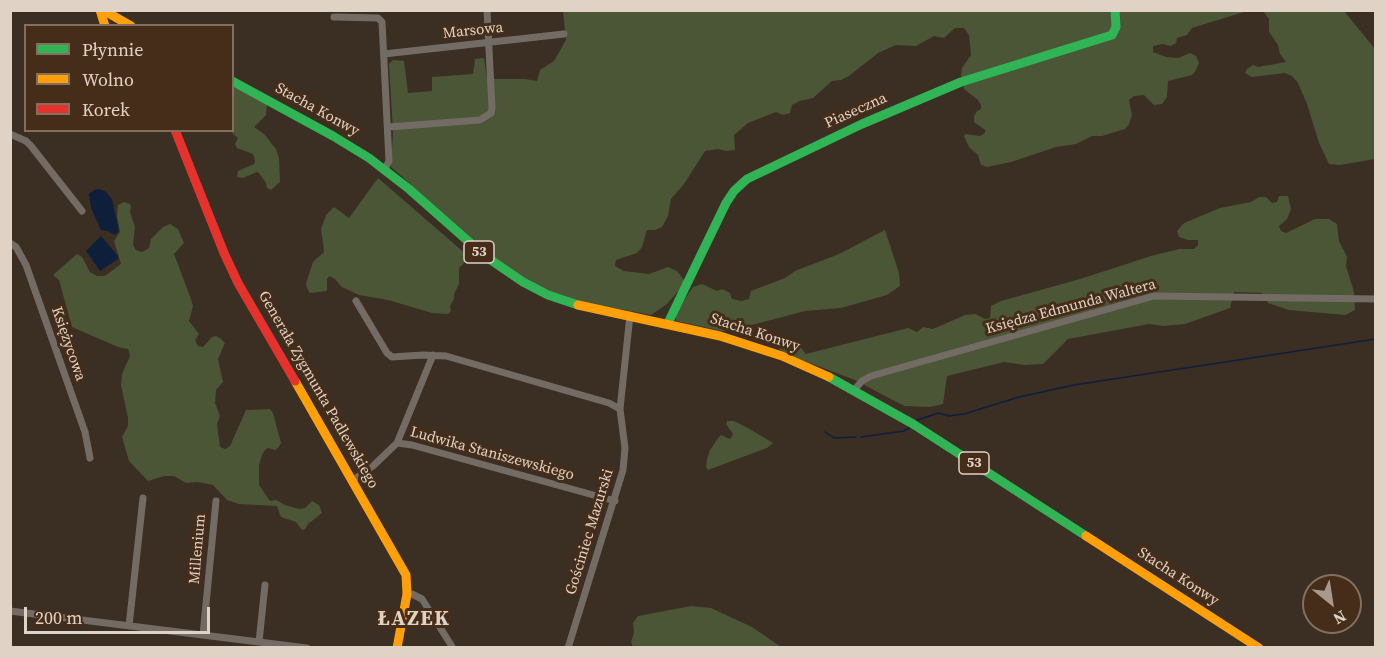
<!DOCTYPE html>
<html>
<head>
<meta charset="utf-8">
<style>
	body { margin:0 }
	#map { position:relative; width:1386px; height:658px; overflow:hidden; background:#3b2e23; font-family:"Source Serif 4",serif }
	canvas { display:block }
	.frame { position:absolute; inset:0; border:12px solid #e1d2c6; pointer-events:none }
	.legend { position:absolute; left:24px; top:24px; width:210px; height:108px; box-sizing:border-box; background:#452d19; border:2px solid #836f5e; margin:0; padding:8px 10px; list-style:none; font-size:18px; color:#e1d2c6 }
	.legend li { display:flex; align-items:center; gap:12px; height:30px }
	.legend b { width:30px; border:2px solid #836f5e }
	.north { position:absolute; left:1302px; top:574px; width:60px; height:60px; box-sizing:border-box; background:#452d19; border:2px solid #836f5e; border-radius:50%; rotate:150deg; font-size:16px; font-weight:700; line-height:24px; text-align:center; color:#e1d2c6 }
	.north::after { content:''; display:block; margin:auto; width:21px; height:27px; background:#a7998d; clip-path:polygon(50% 0,100% 100%,50% 72%,0 100%) }
	.scale { position:absolute; left:24px; top:607px; width:186px; height:27px; box-sizing:border-box; border:3px solid #e1d2c6; border-top:0; padding-left:8px; font-size:18px; line-height:21px; white-space:nowrap; color:#e1d2c6; -webkit-text-stroke:4px #452d19; paint-order:stroke }
</style>
</head>
<body>
<div id="map">
<canvas width="1386" height="658"></canvas>
<div class="frame"></div>
<ul class="legend">
<li><b style="height:8px;background:#30b455"></b>Płynnie</li>
<li><b style="height:8px;background:#ff9f0a"></b>Wolno</li>
<li><b style="height:8px;background:#e5322d"></b>Korek</li>
</ul>
<div class="north">N</div>
<div class="scale">200 m</div>
</div>
<script>
const ctx = document.querySelector('canvas').getContext('2d');
ctx.lineJoin = 'round';
function paint(path, color) { ctx.fillStyle = color; ctx.fill(path, 'evenodd'); }
const toPath = rows => new Path2D(rows.map(r => 'M' + r).join(''));
function stroke(path, color, width, dash) { ctx.strokeStyle = color; ctx.lineWidth = width; ctx.lineCap = dash ? 'butt' : 'round'; ctx.setLineDash(dash || []); ctx.stroke(path); }
function drawText(font, color, halo, rows, align = 'center') {
  ctx.font = font + ' "Source Serif 4",serif'; ctx.lineWidth = 6; ctx.setLineDash([]); ctx.textBaseline = 'middle'; ctx.strokeStyle = halo; ctx.fillStyle = color; for (const [text, x, y, turn = 0] of rows) {
    ctx.save(); ctx.translate(x, y); ctx.rotate((+turn || 0) * Math.PI / 180); ctx.textAlign = isNaN(turn) ? turn : align; if (halo) ctx.strokeText(text, 0, 0); ctx.fillText(text, 0, 0); ctx.restore();
  }
}
paint(toPath([
	[563,11,1247,11,1192,28,1187,35,1177,38,1176,43,1171,46,1163,44,1153,46,1153,52,1166,57,1178,58,1190,53,1196,56,1199,63,1196,70,1192,75,1168,81,1167,97,1162,104,1154,105,1144,95,1134,96,1129,100,1132,115,1129,124,1125,129,1102,136,1092,136,1076,144,1056,147,1011,162,987,167,981,165,978,155,969,147,964,136,966,134,980,136,985,133,985,130,974,122,974,116,977,111,981,109,981,105,978,100,964,89,961,76,962,68,971,55,969,35,964,28,955,28,944,38,934,36,916,46,896,45,878,53,849,76,841,80,832,81,813,98,800,101,792,105,790,113,783,115,776,112,748,123,734,135,735,150,726,151,718,149,705,151,684,184,671,199,668,216,662,227,655,230,647,230,642,247,637,253,616,260,615,266,624,271,649,274,668,267,677,271,684,280,680,289,667,304,651,315,570,300,536,286,501,264,391,167,393,132,389,64,393,60,404,61,408,93,432,91,432,77,473,74,475,59,484,58,487,79,525,79,537,81,540,70,554,61,566,40],
	[1263,11,1344,11,1375,49,1375,159,1340,165,1329,164,1319,143,1307,104,1298,83,1292,76,1285,73,1252,77,1245,73,1247,69,1253,65,1258,67,1286,62,1280,54,1278,45,1269,32,1269,19],
	[233,87,267,105,266,115,254,127,264,134,276,149,279,158,280,182,271,190,267,188,266,183,259,173,257,172,243,178,237,177,238,171,254,164,255,161,253,154,237,148,235,144,238,138,230,131,232,130],
	[378,178,467,255,464,263,459,268,459,284,454,294,454,299,450,306,451,311,448,314,432,313,388,300,359,295,342,287,335,279,329,276,327,279,327,291,310,293,307,288,306,283,313,262,324,252,321,229,326,215,334,207,349,218],
	[1279,196,1288,196,1291,209,1287,219,1279,226,1281,231,1286,233,1315,219,1329,219,1337,224,1339,241,1347,257,1346,266,1354,292,1355,310,1345,315,1289,310,1268,303,1262,293,1234,292,1230,308,1185,324,1164,326,1149,324,1068,339,1043,364,1025,365,1004,362,947,376,943,404,930,407,904,406,855,380,786,354,778,348,777,343,790,341,801,348,806,354,908,328,917,332,923,327,933,329,965,315,976,314,985,319,990,318,991,306,1001,301,1080,279,1151,256,1179,249,1194,249,1198,245,1198,240,1188,240,1179,237,1177,231,1184,223,1220,208,1251,202,1259,197,1266,197,1272,203,1277,202],
	[124,202,130,204,131,207,130,212,135,227,133,245,136,250,142,252,149,248,151,239,163,227,170,224,178,229,184,243,174,254,191,299,193,306,189,321,199,334,195,340,198,346,203,347,212,337,216,336,220,338,225,343,218,359,223,382,216,390,215,403,220,416,217,424,220,447,225,449,230,446,246,410,270,409,273,413,281,443,278,448,275,450,268,448,265,450,262,455,259,465,259,485,270,501,276,500,285,505,299,509,305,508,312,501,319,505,322,513,308,524,305,529,302,530,296,522,281,517,277,506,239,504,227,500,213,485,198,482,186,483,174,476,164,476,148,481,129,461,122,437,128,426,128,418,121,385,122,374,130,356,128,349,118,347,72,327,59,280,53,275,77,254,82,257,90,272,97,276,105,276,121,264,114,241,120,232,117,216,118,205],
	[885,230,899,273,900,286,887,295,841,308,805,311,733,330,722,331,676,321,676,312,693,287,702,284,717,291,722,289,730,293,732,299,741,301,749,299,751,291,785,278,795,271,839,254],
	[727,421,734,421,748,428,773,443,767,448,708,470,706,467,707,459,710,450,718,438,721,435,730,439,733,434,726,424],
	[691,606,711,608,752,627,781,647,633,647,631,642,634,633,633,623,638,616]
]), '#4a5636');
paint(toPath([
	[99,189,105,191,112,199,119,231,115,235,108,231,101,230,91,208,89,194,94,190],
	[101,236,118,256,118,259,100,271,86,251]
]), '#0e1f3c');
stroke(toPath([
	[917,420,939,413,949,416,964,414,1019,397,1074,385,1376,339],
	[825,432,834,438,856,437],
	[861,437,904,431,909,428]
]), '#0e1f3c', 1.5);
stroke(toPath([
	[334,17,378,18,382,22,389,161,385,169],
	[384,54,564,34],
	[389,127,480,120,491,113,492,108,487,10],
	[10,134,26,141,31,146,82,211],
	[10,243,16,247,26,265,85,432,90,458],
	[356,301,387,353,392,357,423,355,446,356,609,403,620,409],
	[855,389,862,381,871,376,1154,296,1376,299],
	[397,443,412,445,615,501],
	[353,480,373,466,397,443,433,355],
	[407,594,412,594,422,599,453,648],
	[10,611,307,648],
	[129,626,143,498],
	[203,635,216,501],
	[259,642,265,585],
	[568,648,623,470,625,448,620,409,630,315]
]), '#736c65', 7);
stroke(toPath([
	[232,81,333,136,369,158,409,189,485,256,523,282,548,295,578,305],
	[668,323,726,203,734,191,747,179,862,124,961,82,1112,35,1116,27,1115,10],
	[829,377,913,424,1086,536]
]), '#30b455', 9);
stroke(toPath([
	[100,10,105,26],
	[103,10,131,26],
	[578,305,720,336,782,356,829,377],
	[295,381,406,575,407,594,397,648],
	[1086,536,1259,648]
]), '#ff9f0a', 9);
stroke(toPath([
	[175,130,224,253,238,283,295,381]
]), '#e5322d', 9);
for (const [x, y, w] of [
	[479,252,30],
	[974,463,30]
]) { const box = new Path2D(); box.roundRect(x - w / 2, y - 11, w, 22, 4.5); ctx.fillStyle = '#452d19'; ctx.fill(box); stroke(box, '#e1d2c6', 1.5); }
drawText('bold 14px', '#e1d2c6', null, [
	["53",479,252],
	["53",974,463]
]);
drawText('15px', '#e1d2c6', '#452d19', [
	["Marsowa",473,31,-6],
	["Stacha Konwy",317,110,29],
	["Piaseczna",856,111,-24],
	["Księdza Edmunda Waltera",1071,307,-15],
	["Stacha Konwy",755,333,18],
	["Księżycowa",68,344,71],
	["Generała Zygmunta Padlewskiego",318,390,60],
	["Ludwika Staniszewskiego",492,454,15],
	["Gościniec Mazurski",590,532,-73],
	["Millenium",198,549,-85],
	["Stacha Konwy",1178,577,33]
]);
ctx.letterSpacing = '1.5px';
drawText('bold 21px', '#e1d2c6', '#452d19', [
	["ŁAZEK",414,620]
]);
ctx.letterSpacing = '0px';
</script>
</body>
</html>
